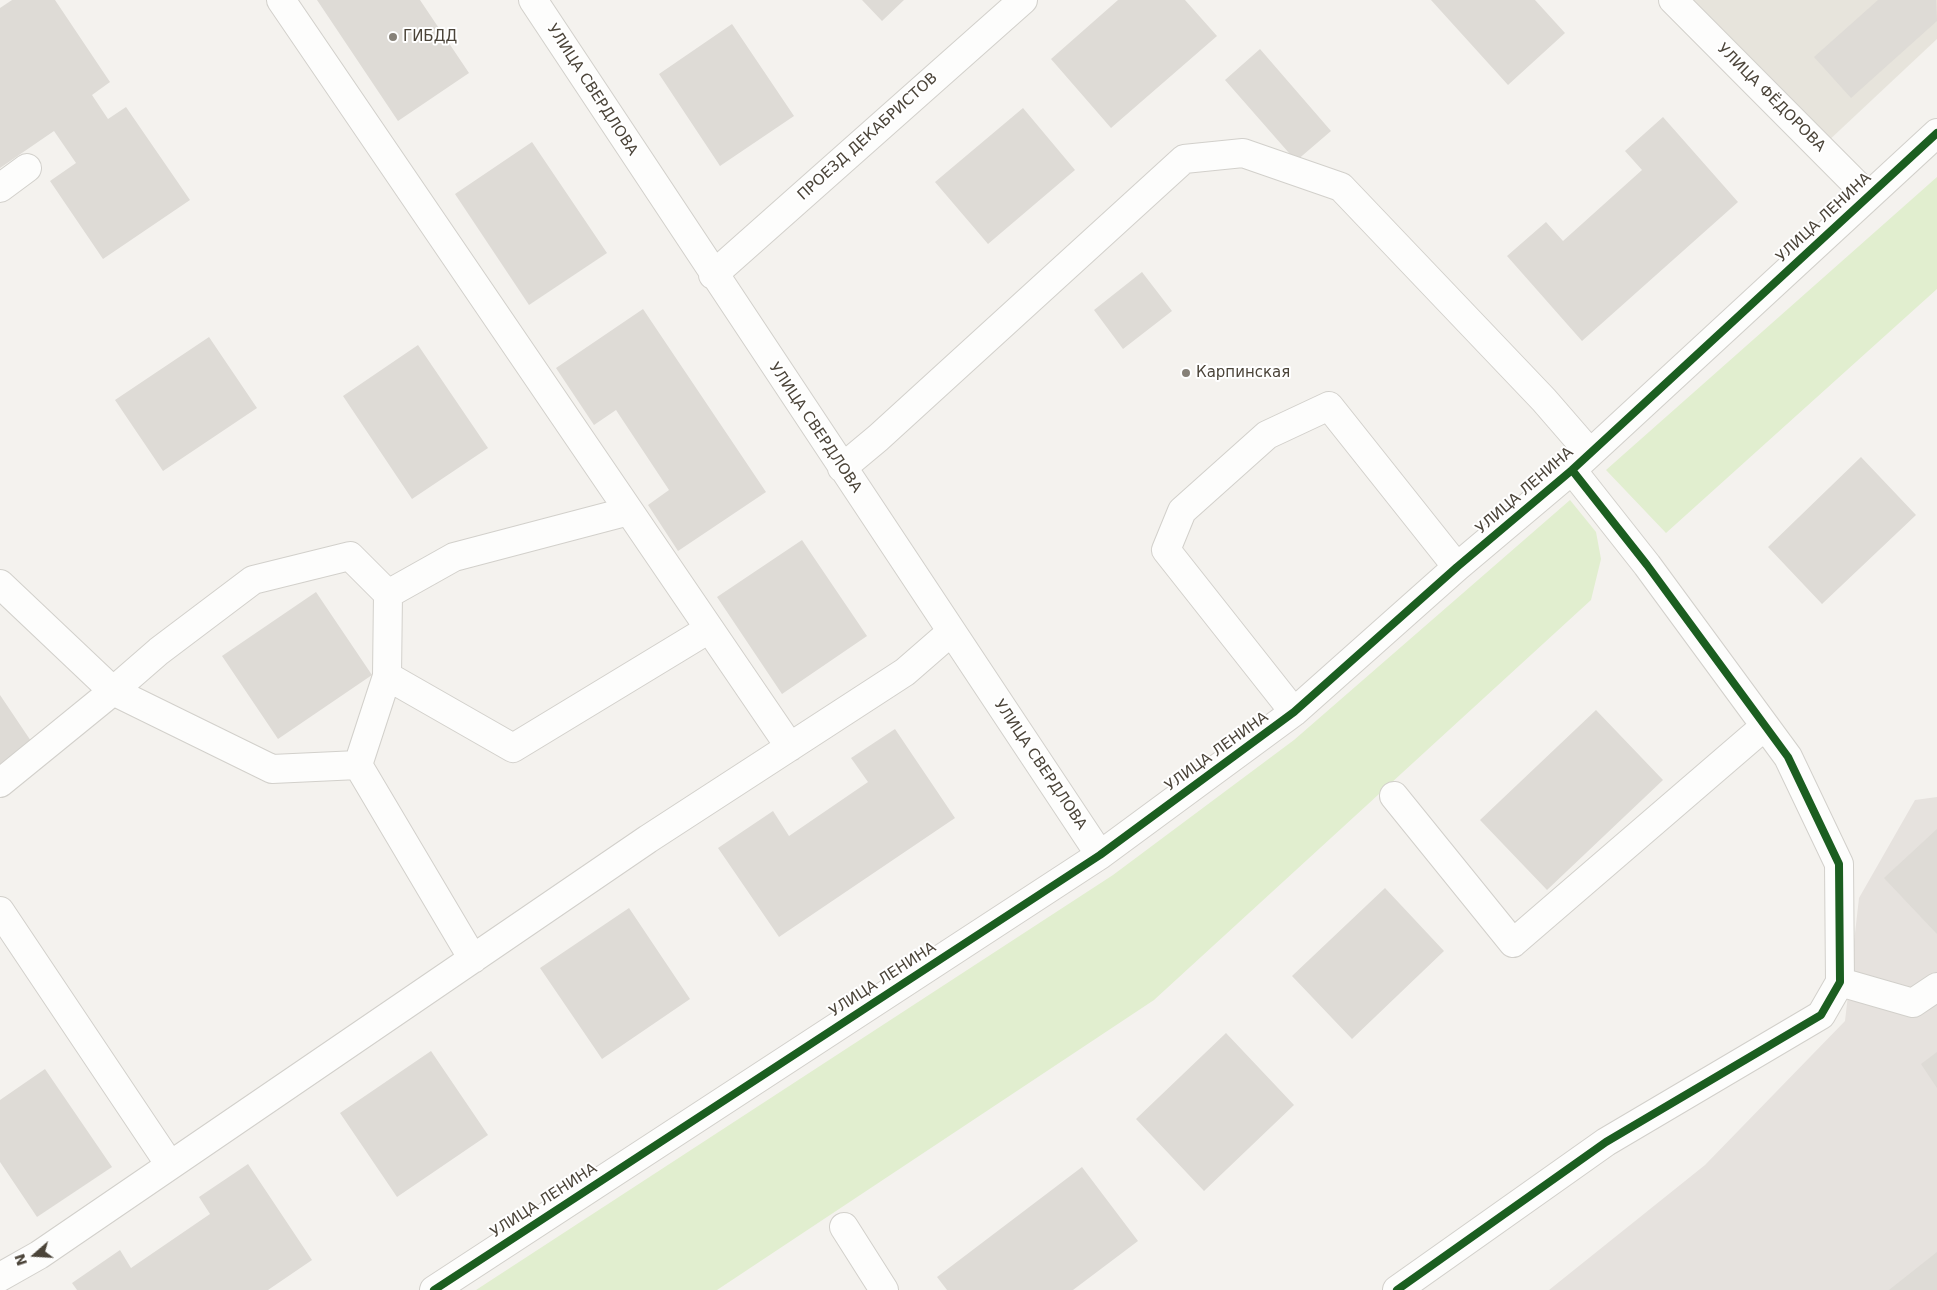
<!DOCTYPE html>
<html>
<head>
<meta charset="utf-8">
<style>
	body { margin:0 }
	#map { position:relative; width:1937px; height:1290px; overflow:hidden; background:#f4f2ee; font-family:"DejaVu Sans",sans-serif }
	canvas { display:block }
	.north { position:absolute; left:10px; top:1230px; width:50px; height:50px; -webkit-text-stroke:4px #fff; paint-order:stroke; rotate:251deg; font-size:14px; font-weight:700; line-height:20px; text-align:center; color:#4b4439 }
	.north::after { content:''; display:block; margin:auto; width:18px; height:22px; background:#4b4439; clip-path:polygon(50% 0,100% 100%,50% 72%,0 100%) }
</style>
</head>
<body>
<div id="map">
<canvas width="1937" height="1290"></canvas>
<div class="north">N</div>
</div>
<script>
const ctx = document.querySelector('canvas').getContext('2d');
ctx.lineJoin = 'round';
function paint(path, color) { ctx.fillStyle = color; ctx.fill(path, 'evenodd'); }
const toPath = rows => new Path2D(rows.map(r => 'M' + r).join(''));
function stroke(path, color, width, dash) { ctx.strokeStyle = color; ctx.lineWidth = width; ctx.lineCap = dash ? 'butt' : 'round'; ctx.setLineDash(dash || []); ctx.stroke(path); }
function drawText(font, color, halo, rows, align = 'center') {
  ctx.font = font + ' "DejaVu Sans",sans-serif'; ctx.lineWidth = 4; ctx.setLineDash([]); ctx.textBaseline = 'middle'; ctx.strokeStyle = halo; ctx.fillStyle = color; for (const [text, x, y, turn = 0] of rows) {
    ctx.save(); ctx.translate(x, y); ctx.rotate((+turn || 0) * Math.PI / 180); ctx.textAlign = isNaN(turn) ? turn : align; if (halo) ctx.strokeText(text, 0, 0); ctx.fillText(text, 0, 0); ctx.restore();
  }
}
paint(toPath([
	[1690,0,1937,0,1937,39,1825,144]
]), '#e7e4dc');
paint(toPath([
	[1937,797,1937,1290,1549,1290,1705,1165,1845,1021,1859,898,1915,800]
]), '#e6e2de');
paint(toPath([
	[1937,177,1937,289,1666,533,1606,470],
	[1570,500,1596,532,1601,559,1591,600,1154,1000,717,1290,476,1290,1113,875,1294,740]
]), '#e1eecf');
paint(toPath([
	[12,0,55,0,110,82,92,95,108,119,126,107,190,200,103,259,50,181,76,163,54,131,0,168,0,8],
	[317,0,420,0,469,73,398,121],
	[862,0,904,0,882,21],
	[1118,0,1185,0,1217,36,1111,128,1051,59],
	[1431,0,1535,0,1565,33,1508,85],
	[1878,0,1936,0,1937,21,1851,98,1814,57],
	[732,24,794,116,720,166,659,74],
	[1260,49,1331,131,1296,161,1225,80],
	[1023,108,1075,170,988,244,935,182],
	[1663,117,1738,202,1582,341,1507,256,1546,222,1563,241,1642,170,1625,151],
	[532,142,607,253,529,305,455,194],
	[1142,272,1172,311,1123,349,1094,310],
	[643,309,766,492,678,551,648,505,669,490,616,410,594,425,556,368],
	[209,337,257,408,163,471,115,400],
	[418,345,488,448,412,499,343,396],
	[1861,457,1916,515,1822,604,1768,547],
	[802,540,867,636,782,694,717,597],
	[316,592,372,675,278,739,222,656],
	[0,695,33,744,0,767],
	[1596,710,1663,780,1547,890,1480,820],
	[895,729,955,818,779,937,718,848,773,811,789,836,868,782,851,758],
	[1937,829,1937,934,1884,878],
	[1385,888,1444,951,1352,1039,1292,976],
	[629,908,690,999,602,1059,540,968],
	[1226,1033,1294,1105,1204,1191,1136,1119],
	[431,1051,488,1135,397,1197,340,1113],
	[1937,1052,1937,1088,1921,1064],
	[45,1069,112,1167,37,1217,0,1162,0,1100],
	[248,1164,312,1260,268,1290,77,1290,72,1283,120,1250,131,1268,210,1214,199,1197],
	[1082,1167,1138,1241,1073,1290,947,1290,937,1277],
	[1937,1252,1937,1290,1889,1290]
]), '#dedbd6');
const minor = toPath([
	[281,0,790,747],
	[533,0,1100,855],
	[1673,0,1868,196],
	[0,188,27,168],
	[713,275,1023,0],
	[842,468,878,438,1184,159,1243,153,1341,187,1544,400,1590,453],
	[0,584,113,691,0,783],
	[388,594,454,557,629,511],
	[387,676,513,748,709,629],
	[1294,712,1166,550,1182,511,1267,435,1329,406,1457,567],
	[358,765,272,769,113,691,159,651,253,580,350,556,388,594,387,676,358,765,473,959],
	[1394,796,1513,943,1765,726],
	[0,911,170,1165],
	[1840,982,1913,1003,1937,987],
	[844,1227,884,1290],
	[0,1277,39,1255,648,839,905,672,951,632],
	[434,1290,1100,855,1294,712,1457,567,1572,470,1937,133],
	[1397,1290,1606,1142,1821,1015,1840,982,1839,864,1788,757,1647,565,1572,470]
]);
stroke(minor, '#d2d0cb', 30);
stroke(minor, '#fdfdfc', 28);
stroke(toPath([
	[434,1290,1100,855,1294,712,1457,567,1572,470,1937,133],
	[1397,1290,1606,1142,1821,1015,1840,982,1839,864,1788,757,1647,565,1572,470]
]), '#1b5e20', 8);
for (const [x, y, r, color] of [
	[393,37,5,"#868178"],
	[1186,373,5,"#868178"]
]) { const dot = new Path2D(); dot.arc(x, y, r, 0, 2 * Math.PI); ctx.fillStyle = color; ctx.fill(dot); stroke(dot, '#fff', 2); }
drawText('15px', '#4b4439', '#fff', [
	["ГИБДД",403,37],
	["Карпинская",1196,373]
], 'left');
drawText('15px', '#4b4439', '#fff', [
	["УЛИЦА СВЕРДЛОВА",592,90,57],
	["УЛИЦА ФЁДОРОВА",1771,98,45],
	["ПРОЕЗД ДЕКАБРИСТОВ",868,137,-42],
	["УЛИЦА ЛЕНИНА",1824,218,-43],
	["УЛИЦА СВЕРДЛОВА",815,428,56],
	["УЛИЦА ЛЕНИНА",1525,491,-41],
	["УЛИЦА ЛЕНИНА",1217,752,-36],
	["УЛИЦА СВЕРДЛОВА",1040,765,56],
	["УЛИЦА ЛЕНИНА",883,980,-33],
	["УЛИЦА ЛЕНИНА",544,1201,-33]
]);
</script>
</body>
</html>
